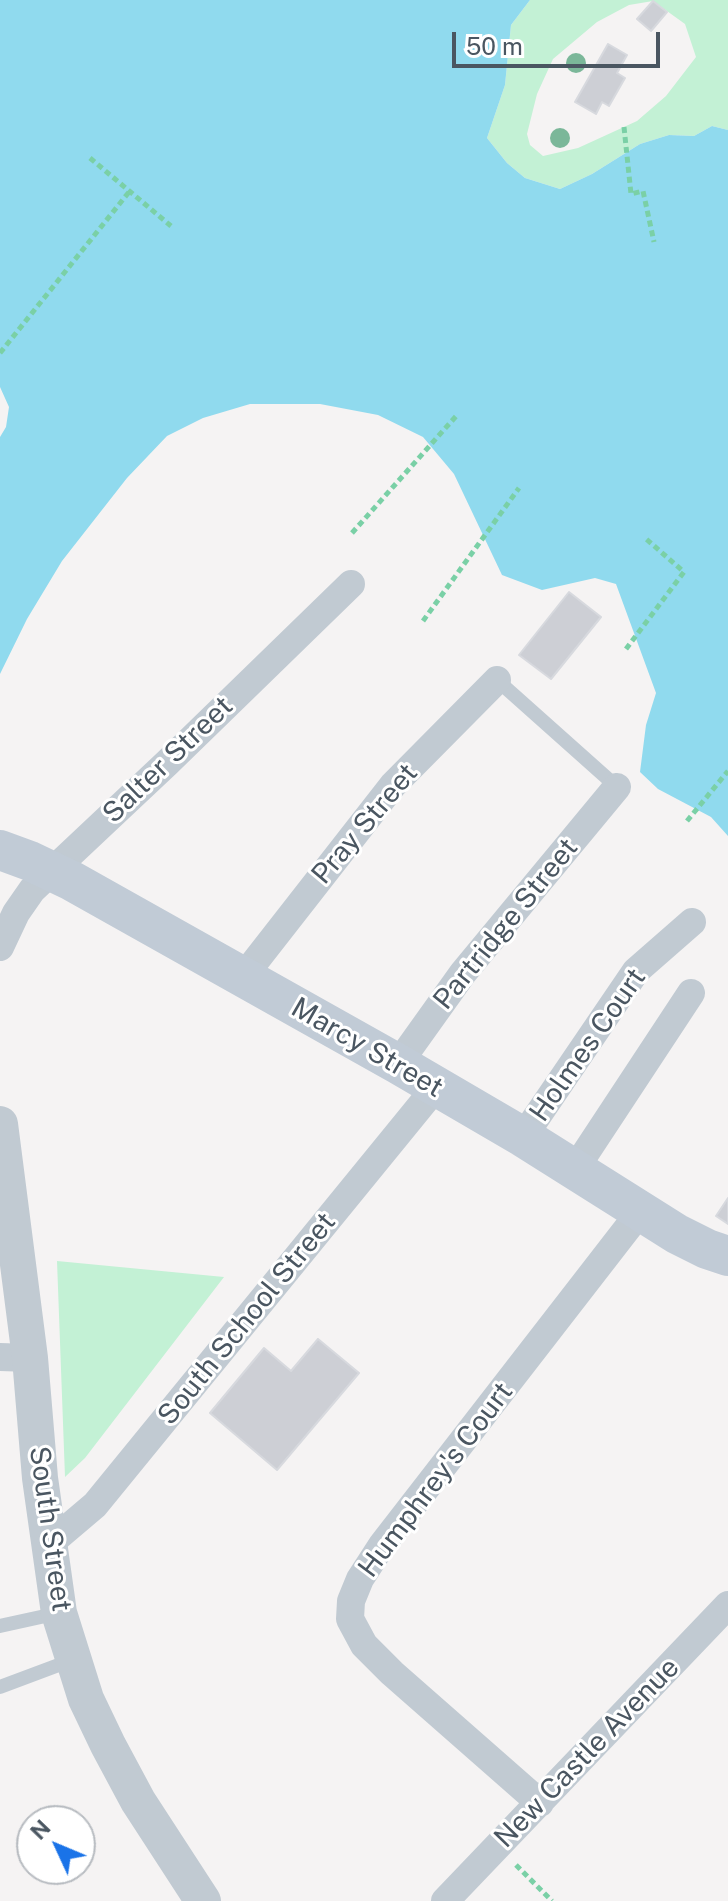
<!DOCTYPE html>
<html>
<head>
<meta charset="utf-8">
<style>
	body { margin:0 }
	#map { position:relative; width:728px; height:1901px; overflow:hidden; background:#f5f3f3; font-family:"Public Sans",sans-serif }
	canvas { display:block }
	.north { position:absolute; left:16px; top:1805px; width:80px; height:80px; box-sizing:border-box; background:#fff; border:2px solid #b7bbc0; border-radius:50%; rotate:314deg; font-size:22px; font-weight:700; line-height:32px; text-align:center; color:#4a5661 }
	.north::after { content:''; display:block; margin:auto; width:28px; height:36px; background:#1a73e8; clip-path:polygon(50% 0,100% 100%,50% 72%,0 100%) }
	.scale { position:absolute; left:452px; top:32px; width:208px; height:36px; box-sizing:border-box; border:4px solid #4a5661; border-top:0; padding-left:10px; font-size:24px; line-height:28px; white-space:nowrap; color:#4a5661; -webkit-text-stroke:6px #fff; paint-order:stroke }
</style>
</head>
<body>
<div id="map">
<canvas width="728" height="1901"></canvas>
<div class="north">N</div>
<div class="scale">50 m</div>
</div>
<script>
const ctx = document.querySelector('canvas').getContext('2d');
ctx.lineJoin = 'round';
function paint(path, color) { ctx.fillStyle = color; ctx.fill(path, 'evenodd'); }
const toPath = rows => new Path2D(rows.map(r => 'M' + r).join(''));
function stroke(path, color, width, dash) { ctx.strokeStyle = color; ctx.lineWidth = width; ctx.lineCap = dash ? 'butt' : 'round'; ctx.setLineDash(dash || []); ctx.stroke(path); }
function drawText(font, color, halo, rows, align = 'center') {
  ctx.font = font + ' "Public Sans",sans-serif'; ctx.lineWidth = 6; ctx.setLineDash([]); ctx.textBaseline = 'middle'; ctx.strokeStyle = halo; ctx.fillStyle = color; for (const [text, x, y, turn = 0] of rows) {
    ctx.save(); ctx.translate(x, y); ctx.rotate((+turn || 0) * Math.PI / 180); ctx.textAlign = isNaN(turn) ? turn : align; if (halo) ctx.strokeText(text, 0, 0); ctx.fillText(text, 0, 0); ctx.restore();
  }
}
paint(toPath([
	[530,0,728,0,728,130,712,126,694,136,669,135,640,144,592,174,560,189,525,178,507,163,487,138,505,85,511,25],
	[653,1,685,24,696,57,666,96,637,121,578,148,543,156,530,145,527,134,537,94,553,59,597,22,629,5],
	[57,1261,224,1277,85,1458,65,1477]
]), '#c3f1d5');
paint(toPath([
	[0,0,530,0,511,25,505,85,487,138,507,163,525,178,560,189,592,174,640,144,669,135,694,136,712,126,728,130,728,836,711,817,658,789,640,772,646,725,656,693,616,584,595,578,542,590,502,575,454,474,423,437,378,415,320,404,250,404,203,418,167,436,127,478,62,561,27,619,0,674,0,437,6,427,9,407,0,387]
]), '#90daee');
const building = toPath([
	[653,1,667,12,651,31,637,19,653,1],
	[608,44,627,55,617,73,625,78,609,106,602,102,596,114,575,102,608,44],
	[569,592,601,617,551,679,519,655,569,592],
	[728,1198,728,1224,716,1216,728,1198],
	[318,1339,359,1373,277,1470,210,1413,264,1348,291,1371,318,1339]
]);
paint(building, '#cdcfd5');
stroke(building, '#d7d9de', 2);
stroke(toPath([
	[624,127,631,194,643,191,654,242],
	[90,158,171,226],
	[0,353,129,192],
	[352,533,458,414],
	[423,621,519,488],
	[626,649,684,572,645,538],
	[687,821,728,771],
	[516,1865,552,1901]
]), '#7ad0a6', 5, [6, 4]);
stroke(toPath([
	[497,680,617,787],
	[0,1626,59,1613],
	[0,1687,72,1660]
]), '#c1cad2', 14);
stroke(toPath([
	[0,947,16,913,32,890,167,763,351,584],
	[243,977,393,785,497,680],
	[398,1064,463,973,617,787],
	[523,1137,636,971,692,922],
	[575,1169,691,993],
	[0,1357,30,1358],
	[49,1544,95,1505,436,1087],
	[540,1803,392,1673,364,1645,350,1619,351,1601,360,1579,382,1545,640,1212],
	[445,1901,728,1605]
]), '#c1cad2', 28);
stroke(toPath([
	[0,1124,30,1358,40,1478,59,1613,86,1699,108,1745,138,1801,203,1901]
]), '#c1cad2', 36);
stroke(toPath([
	[0,850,30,861,72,881,398,1064,523,1137,677,1234,707,1249,728,1256]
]), '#c1cbd6', 40);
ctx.fillStyle = '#7bb799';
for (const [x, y] of [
	[576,63],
	[560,138]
]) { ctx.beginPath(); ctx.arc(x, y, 10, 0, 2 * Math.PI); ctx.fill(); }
drawText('28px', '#4a5661', '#fff', [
	["Salter Street",168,760,-44],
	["Pray Street",365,824,-50],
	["Partridge Street",506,924,-51],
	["Holmes Court",588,1045,-55],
	["Marcy Street",367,1048,30],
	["South School Street",247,1319,-51],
	["Humphrey's Court",436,1480,-53],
	["South Street",50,1529,82],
	["New Castle Avenue",587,1753,-46]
]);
</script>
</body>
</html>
